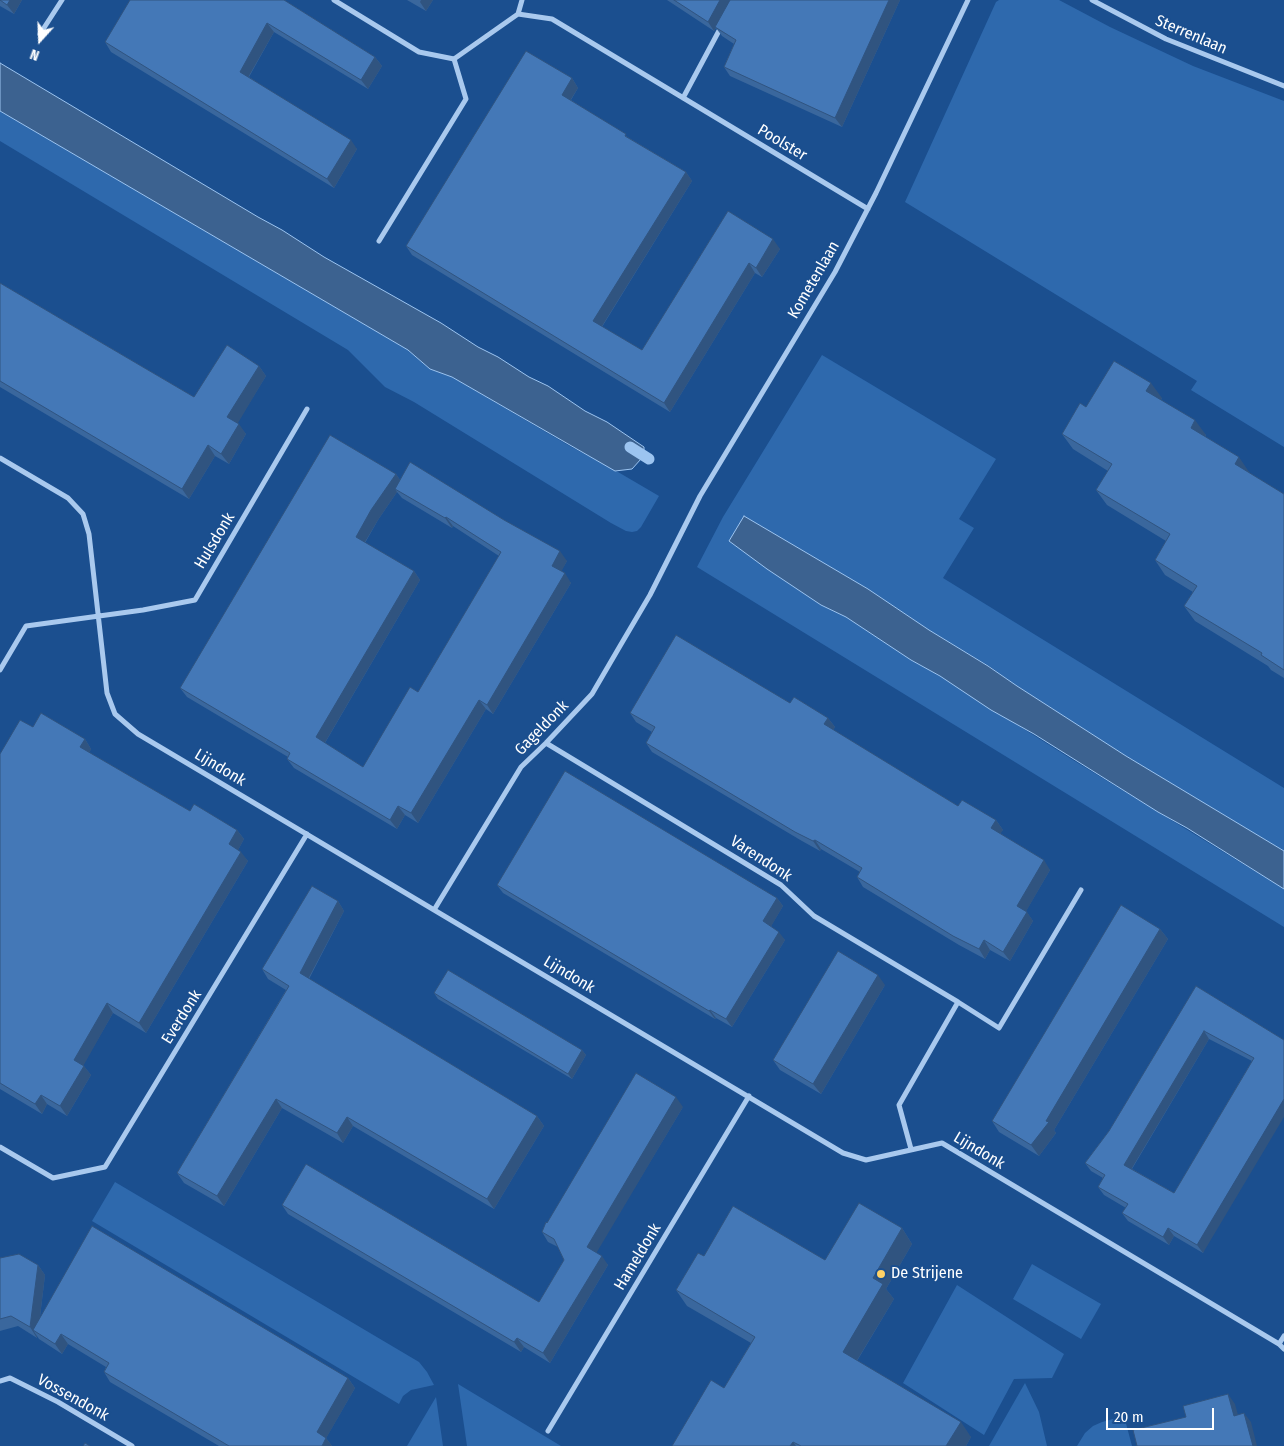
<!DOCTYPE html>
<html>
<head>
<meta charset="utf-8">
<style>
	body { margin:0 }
	#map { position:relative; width:1284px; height:1446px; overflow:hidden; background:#1b4f8f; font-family:"Fira Sans Condensed",sans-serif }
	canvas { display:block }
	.north { position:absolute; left:15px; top:15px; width:50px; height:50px; -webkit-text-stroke:4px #1b4f8f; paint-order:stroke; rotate:200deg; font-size:14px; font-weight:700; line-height:20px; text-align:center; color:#fff }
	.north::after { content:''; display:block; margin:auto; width:18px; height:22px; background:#fff; clip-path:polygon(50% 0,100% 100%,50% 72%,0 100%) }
	.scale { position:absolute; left:1106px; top:1408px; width:108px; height:22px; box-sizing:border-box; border:2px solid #fff; border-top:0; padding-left:6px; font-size:15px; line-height:18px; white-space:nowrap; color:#fff; -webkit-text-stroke:4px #1b4f8f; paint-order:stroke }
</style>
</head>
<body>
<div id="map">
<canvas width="1284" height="1446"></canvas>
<div class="north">N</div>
<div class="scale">20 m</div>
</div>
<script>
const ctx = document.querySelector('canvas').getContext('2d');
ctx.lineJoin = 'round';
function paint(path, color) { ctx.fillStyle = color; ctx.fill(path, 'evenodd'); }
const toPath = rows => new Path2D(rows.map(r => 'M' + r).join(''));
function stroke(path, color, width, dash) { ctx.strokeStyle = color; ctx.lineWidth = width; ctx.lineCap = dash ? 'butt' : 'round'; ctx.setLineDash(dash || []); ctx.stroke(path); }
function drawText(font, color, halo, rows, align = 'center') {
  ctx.font = font + ' "Fira Sans Condensed",sans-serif'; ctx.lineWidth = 4; ctx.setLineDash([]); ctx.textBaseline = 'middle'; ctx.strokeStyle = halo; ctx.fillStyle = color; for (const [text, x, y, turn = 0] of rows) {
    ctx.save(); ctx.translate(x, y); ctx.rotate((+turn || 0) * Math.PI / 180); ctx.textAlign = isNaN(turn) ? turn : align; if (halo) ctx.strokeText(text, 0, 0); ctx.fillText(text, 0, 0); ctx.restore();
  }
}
paint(toPath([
	[999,0,1059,0,1110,27,1193,66,1284,101,1284,447,1191,390,1197,381,905,202,996,2],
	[0,111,408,350,430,369,452,377,568,445,618,472,659,496,641,527,637,531,632,532,626,531,611,523,414,402,385,387,348,350,0,141],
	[822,355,996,459,959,519,974,528,943,578,1284,788,1284,851,1126,756,1017,686,989,666,929,630,868,589,744,517,767,569,821,605,846,617,911,660,940,676,1073,760,1284,889,1284,927,697,567,723,517],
	[115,1182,419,1362,427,1372,434,1385,411,1390,403,1396,399,1404,92,1221],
	[1032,1264,1101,1304,1081,1339,1013,1299],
	[957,1285,1064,1354,1052,1378,1014,1379,984,1435,903,1383],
	[1025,1383,1039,1412,1047,1446,989,1446],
	[458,1384,561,1446,467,1446],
	[436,1397,443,1446,407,1446],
	[1124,1416,1132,1446,1077,1446,1085,1433,1093,1426,1102,1422]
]), '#2e69ad');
const water = toPath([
	[0,63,258,217,282,230,324,257,441,323,478,347,498,357,529,377,548,386,585,411,607,422,644,447,644,451,641,459,632,469,615,471,452,377,430,369,408,350,0,111,0,63],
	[744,516,868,589,929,630,988,666,1017,686,1126,756,1284,851,1284,889,1187,828,1158,812,1034,734,991,710,940,676,911,660,846,617,821,605,767,569,729,541,744,516]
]);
paint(water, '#3c6290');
stroke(water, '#9cc4f0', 1);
stroke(toPath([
	[630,447,649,459]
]), '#9cc4f0', 11);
stroke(toPath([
	[334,0,419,52,454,59,518,14,552,19,868,209],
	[1092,0,1166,39,1284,86],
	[518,14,522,0],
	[40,34,62,0],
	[683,98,721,27],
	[379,241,466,99,454,59],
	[0,458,68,498,83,514,89,534,107,693,115,714,138,734,843,1153,866,1160,942,1143,1279,1344,1284,1349],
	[0,670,26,626,143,610,195,600,307,409],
	[546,743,781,885,814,916,958,1002,899,1105,911,1149],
	[434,910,521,767,546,743,592,694,620,646,650,595,700,496,835,272,876,193,968,0],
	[958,1002,999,1028,1081,890],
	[0,1147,53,1178,105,1167,307,834],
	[1279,1344,1284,1336],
	[0,1381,10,1378,58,1402,132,1446],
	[548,1431,749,1096]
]), '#a9c9ee', 5);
paint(toPath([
	[0,0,22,0,14,14,0,6],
	[284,0,375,57,382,66,368,89,274,32,249,77,357,149,334,188,111,52,105,42],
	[407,0,433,0,426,11],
	[667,0,900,0,842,127,730,76,724,67,734,44,722,36,716,28,714,31],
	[572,78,578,88,571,100,629,138,686,172,692,181,602,327,642,350,728,211,780,249,762,277,755,273,670,412,412,255,406,246],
	[0,283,90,336,194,397,259,366,266,376,237,423,246,434,229,464,215,456,189,499,0,387],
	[1162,398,1161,400,1206,435,1205,437,1249,472,1249,473,1284,494,1284,678,1271,670,1268,666,1195,621,1184,606,1193,592,1165,575,1155,560,1166,541,1107,505,1096,490,1108,471,1073,449,1062,434,1086,407],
	[396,474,400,480,567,561,561,571,571,583,493,714,486,709,418,823,405,815,397,829,294,768,287,759,288,757,187,697,180,688],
	[397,492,402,498,452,528,453,526,499,556,418,692,363,767,325,743,420,580,414,571,365,543,378,520],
	[790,703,828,718,835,727,833,730,958,806,996,820,1003,830,1000,833,1050,870,1026,911,1033,921,1010,961,990,950,985,959,959,945,863,887,857,877,860,872,821,849,820,851,802,841,652,752,646,743,652,732,636,722,630,713],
	[33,727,85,739,91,749,89,753,190,811,237,830,244,839,238,850,248,861,146,1033,113,1013,83,1065,91,1075,67,1116,47,1104,42,1114,0,1089,0,754],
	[497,885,777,898,783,906,771,926,785,940,732,1027,716,1018,715,1019,503,893],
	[338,901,344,911,309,979,537,1116,544,1126,494,1209,353,1126,343,1143,282,1108,224,1206,184,1183,177,1173,286,990,268,979,262,969],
	[1160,929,1168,939,1054,1130,1056,1133,1039,1156,999,1132,992,1121],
	[885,985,821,1094,780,1070,773,1060],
	[1196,986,1284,1040,1203,1253,1174,1236,1169,1245,1128,1221,1122,1213,1126,1208,1104,1195,1098,1187,1103,1178,1091,1171,1085,1163,1109,1131],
	[1209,1039,1252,1061,1174,1193,1132,1169],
	[434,993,582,1050,586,1055,572,1079,438,999],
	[683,1107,596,1252,608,1265,550,1363,524,1347,521,1352,288,1214,282,1205,539,1302,564,1260,558,1247,548,1242,542,1232,547,1223],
	[902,1228,912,1244,886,1289,894,1299,857,1361,971,1437,966,1446,672,1446,724,1388,751,1343,687,1306,676,1290,704,1256,825,1260],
	[0,1258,38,1265,45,1275,40,1317,348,1378,355,1388,326,1438,332,1446,219,1446,110,1382,104,1372,106,1367,68,1344,62,1354,39,1339,37,1336,37,1338,18,1326,0,1331]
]), '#3a679d');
paint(toPath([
	[10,0,22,0,14,14,7,5],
	[421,0,433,0,426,11,420,2],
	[720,0,731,0,714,31,708,22],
	[889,0,900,0,842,127,835,118],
	[267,23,274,32,246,81,240,72],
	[375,57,382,66,368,89,361,80],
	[572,78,578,88,568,104,562,95],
	[351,140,357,149,334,188,327,179],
	[686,172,692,181,599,331,593,321],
	[773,239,780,249,762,277,756,268],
	[749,263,755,273,670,412,664,403],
	[259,366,266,376,235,428,227,417],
	[1151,383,1162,398,1157,406,1146,391],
	[1195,420,1206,435,1201,443,1191,428],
	[239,424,246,434,229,464,221,454],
	[208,445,215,456,189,499,182,489],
	[1239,457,1249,472,1245,479,1235,464],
	[396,474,402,483,395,489,397,492,378,520,362,547,356,537,371,510],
	[446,517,453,526,452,528,445,518],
	[560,551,567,561,559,576,552,566],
	[414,571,420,580,323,746,316,737],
	[565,573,571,583,493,714,487,705],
	[479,700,486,709,418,823,411,813],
	[828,718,835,727,831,734,824,724],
	[85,739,91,749,87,757,80,747],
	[398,806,405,815,397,829,390,820],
	[996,820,1003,830,998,837,991,828],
	[237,830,244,839,236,854,229,844],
	[815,840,821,849,820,851,813,841],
	[241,852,248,861,146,1033,139,1023],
	[1044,860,1050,870,1024,915,1017,906],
	[777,898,783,906,769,930,763,921],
	[338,901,344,911,306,983,300,973],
	[1027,912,1033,921,1010,961,1003,952],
	[1160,929,1168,939,1054,1130,1056,1133,1039,1156,1031,1145],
	[779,932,785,940,732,1027,726,1019],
	[984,940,990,950,985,959,979,949],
	[878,975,885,985,821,1094,813,1084],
	[107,1003,113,1013,81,1070,74,1060],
	[710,1010,716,1018,715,1019,709,1011],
	[1204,1031,1209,1039,1129,1173,1124,1165],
	[582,1050,586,1055,572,1079,568,1074],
	[84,1066,91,1075,67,1116,60,1106],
	[41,1095,47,1104,42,1114,35,1104],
	[676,1097,683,1107,594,1257,587,1247],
	[276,1099,282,1108,224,1206,217,1196],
	[1284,1099,1284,1117,1203,1253,1197,1245],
	[537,1116,544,1126,494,1209,487,1199],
	[347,1117,353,1126,343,1143,337,1133],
	[902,1228,912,1244,886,1289,894,1299,853,1367,843,1352,873,1278],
	[1168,1228,1174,1236,1169,1245,1163,1237],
	[602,1256,608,1265,550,1363,543,1353],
	[38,1265,45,1275,38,1333,33,1330,37,1336,37,1338,30,1327],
	[61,1334,68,1344,62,1354,55,1344],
	[517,1338,524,1347,521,1352,514,1342],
	[348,1378,355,1388,324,1442,317,1432],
	[1228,1394,1235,1404,1241,1426,1234,1416],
	[1244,1413,1251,1422,1257,1446,1253,1446],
	[961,1422,971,1437,966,1446,946,1446],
	[326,1438,332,1446,322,1446],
	[793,1442,796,1446,790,1446]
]), '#305480');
const building = toPath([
	[0,0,10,0,7,5,0,0],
	[130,0,284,0,375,57,361,80,267,23,240,72,351,140,327,179,105,42,130,0],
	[674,0,720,0,708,22,674,0],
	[730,0,889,0,835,118,724,67,736,40,715,27,730,0],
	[526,51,572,78,562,95,626,134,625,136,686,172,593,321,642,350,728,211,773,239,756,268,749,263,664,403,406,246,526,51],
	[0,283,90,336,194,397,227,345,259,366,227,417,239,424,221,454,208,445,182,489,0,381,0,283],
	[1114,361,1151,383,1146,391,1195,420,1191,428,1239,457,1235,464,1284,494,1284,670,1261,655,1262,653,1184,606,1197,586,1155,560,1170,534,1096,490,1112,464,1062,434,1080,403,1086,407,1114,361],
	[330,435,396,474,371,510,356,537,414,571,316,737,363,767,410,687,418,692,501,552,446,517,445,518,395,489,410,462,504,520,560,551,552,566,565,573,487,705,479,700,411,813,398,806,390,820,287,759,290,753,180,688,330,435],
	[676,635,790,703,794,697,828,718,824,724,958,806,962,800,996,820,991,828,1044,860,1017,906,1027,912,1003,952,984,940,979,949,953,936,857,877,862,868,815,840,813,841,795,832,646,743,655,727,630,713,676,635],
	[41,713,85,739,80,747,190,811,194,804,237,830,229,844,241,852,139,1023,107,1003,74,1060,84,1066,60,1106,41,1095,35,1104,0,1083,0,754,20,720,33,727,41,713],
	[565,771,777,898,763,921,779,932,726,1019,710,1010,709,1011,497,885,565,771],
	[312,886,338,901,300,973,537,1116,487,1199,347,1117,337,1133,276,1099,217,1196,177,1173,289,986,262,969,312,886],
	[1121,905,1160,929,1046,1121,1049,1122,1031,1145,992,1121,1121,905],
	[838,951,878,975,813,1084,773,1060,838,951],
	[448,970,582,1050,568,1074,434,993,448,970],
	[1196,986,1284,1040,1284,1099,1197,1245,1168,1228,1163,1237,1122,1213,1128,1204,1098,1187,1105,1175,1085,1163,1109,1131,1196,986],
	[1204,1031,1254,1058,1174,1193,1124,1165,1204,1031],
	[636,1073,676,1097,587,1247,602,1256,543,1353,517,1338,514,1342,282,1205,306,1164,539,1302,564,1260,554,1239,542,1232,546,1222,547,1223,636,1073],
	[859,1203,902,1228,873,1278,883,1284,843,1352,961,1422,946,1446,801,1446,793,1442,790,1446,672,1446,711,1380,724,1388,755,1337,676,1290,698,1253,704,1256,733,1206,825,1260,859,1203],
	[92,1226,348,1378,317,1432,326,1438,322,1446,229,1446,104,1372,109,1363,61,1334,55,1344,33,1330,92,1226],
	[19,1254,38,1265,30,1327,11,1316,0,1319,0,1258,19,1254],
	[1228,1394,1234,1416,1244,1413,1253,1446,1137,1446,1133,1430,1186,1417,1183,1406,1228,1394],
	[85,1443,90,1446,83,1446,85,1443]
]);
paint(building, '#4478b7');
stroke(building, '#305480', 1);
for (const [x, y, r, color] of [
	[881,1274,5,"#ffd166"]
]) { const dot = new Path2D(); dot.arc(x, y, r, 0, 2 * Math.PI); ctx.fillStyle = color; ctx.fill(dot); stroke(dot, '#1b4f8f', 2); }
drawText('16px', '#fff', '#1b4f8f', [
	["Sterrenlaan",1191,35,23],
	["Poolster",782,143,31],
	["Kometenlaan",814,280,-60],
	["Hulsdonk",215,541,-59],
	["Gageldonk",542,728,-46],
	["Lijndonk",220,768,31],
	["Varendonk",761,859,33],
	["Lijndonk",569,975,31],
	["Everdonk",182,1017,-58],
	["Lijndonk",979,1151,31],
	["Hameldonk",638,1257,-59],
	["Vossendonk",73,1398,29]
]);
drawText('16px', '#fff', '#1b4f8f', [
	["De Strijene",891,1274]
], 'left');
</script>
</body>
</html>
